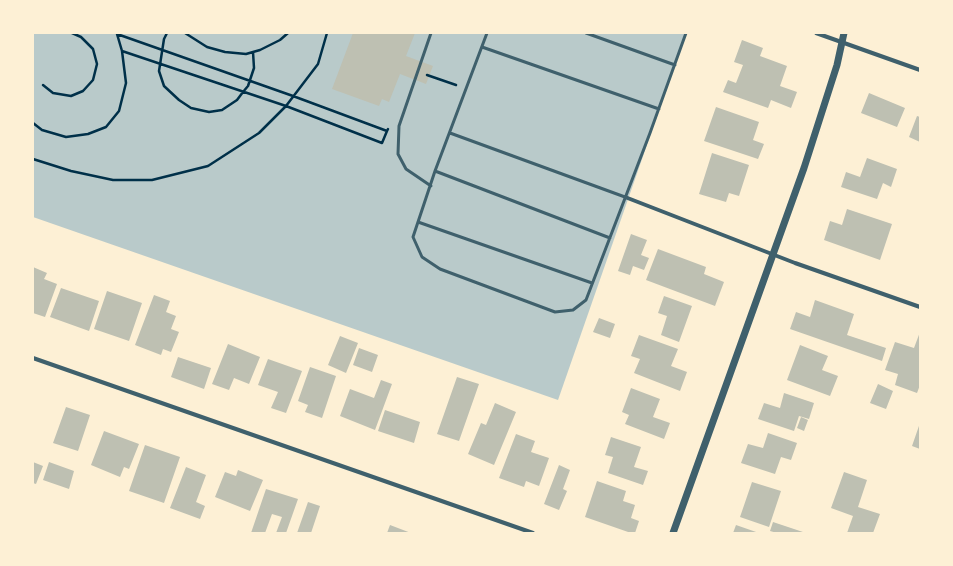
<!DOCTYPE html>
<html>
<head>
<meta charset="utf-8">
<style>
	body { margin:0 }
	#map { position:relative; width:953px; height:566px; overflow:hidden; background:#fdf0d5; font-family:"Noto Serif",serif }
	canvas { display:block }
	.frame { position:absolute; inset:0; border:34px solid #fdf0d5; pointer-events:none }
</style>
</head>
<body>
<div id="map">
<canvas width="953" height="566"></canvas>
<div class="frame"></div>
</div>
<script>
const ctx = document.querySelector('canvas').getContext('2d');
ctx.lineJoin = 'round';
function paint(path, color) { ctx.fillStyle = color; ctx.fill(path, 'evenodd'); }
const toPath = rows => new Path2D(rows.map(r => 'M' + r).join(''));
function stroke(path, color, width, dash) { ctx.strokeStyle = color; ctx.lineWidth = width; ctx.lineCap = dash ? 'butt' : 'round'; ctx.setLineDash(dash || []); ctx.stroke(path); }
paint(toPath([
	[33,33,686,33,558,400,33,217]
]), '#b9caca');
paint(toPath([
	[353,33,415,33,406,56,433,66,426,84,400,74,389,102,382,99,379,106,332,89],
	[742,40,763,48,760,56,787,66,780,86,797,92,791,108,771,100,768,108,723,92,728,80,736,83,743,65,734,62],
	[869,93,905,108,897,127,861,113],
	[716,107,759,122,753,140,764,144,758,159,704,141],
	[917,116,920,117,920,142,909,137],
	[712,153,749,165,739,196,729,193,726,202,699,194],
	[867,158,897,169,891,187,883,183,877,199,841,187,846,172,860,177],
	[847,209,892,224,880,260,824,240,830,221,842,225],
	[631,234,647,240,641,255,649,258,644,270,633,266,630,275,618,271],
	[658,249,706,267,704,274,724,282,715,306,646,280],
	[33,267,47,273,44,279,57,284,45,317,33,313],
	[61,288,99,301,89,331,50,317],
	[107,291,142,303,129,341,94,329],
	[154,295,170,301,166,312,176,316,171,329,179,332,171,352,163,349,161,355,135,345],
	[664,296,692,306,679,342,661,335,667,316,658,313],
	[815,300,854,314,847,335,886,348,882,361,790,329,796,312,810,317],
	[599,318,615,324,610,338,593,332],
	[920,332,920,385,917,393,895,385,898,374,885,370,895,342,914,348],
	[639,335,678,349,671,366,687,372,680,391,634,373,640,359,631,356],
	[340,336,358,343,346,373,328,365],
	[228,344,260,357,249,384,234,378,229,390,212,384],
	[800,345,828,356,822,370,838,376,830,396,787,380],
	[359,348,378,355,372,372,353,365],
	[178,357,211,368,204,389,171,377],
	[268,359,302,371,286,413,271,408,278,392,258,385],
	[310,367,336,376,322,418,305,412,308,405,298,401],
	[457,377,479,384,459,441,437,434],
	[381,380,392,384,375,430,340,416,350,389,374,398],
	[878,384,893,391,886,409,870,403],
	[631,388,660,399,653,417,670,423,664,439,625,424,629,415,622,412],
	[784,393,814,403,809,419,799,416,794,431,758,419,764,403,780,408],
	[495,403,516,412,494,465,468,454,481,423,486,425],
	[66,407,90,415,78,451,53,443],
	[385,410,420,422,414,443,378,431],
	[801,417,808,420,804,431,797,428],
	[920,423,920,449,912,446],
	[104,431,139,444,129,469,124,467,120,477,91,465],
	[768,433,797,443,791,460,781,457,775,474,741,463,748,444,763,448],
	[516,434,535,441,531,452,549,458,539,486,526,481,524,487,499,478],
	[611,437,641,447,634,467,648,471,643,485,608,473,613,457,605,455],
	[145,445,180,457,164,503,129,491],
	[33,462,43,466,36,484,33,483],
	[49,462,74,471,69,489,43,480],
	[559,465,570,470,563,489,567,491,559,510,544,504],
	[186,467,206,475,196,502,205,506,200,519,170,508],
	[238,470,263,480,250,511,215,497,225,472,236,476],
	[844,472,867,480,858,507,880,514,873,533,847,533,853,516,831,508],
	[597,481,626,491,623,501,635,505,631,518,639,521,635,533,631,533,585,517],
	[752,482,781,491,769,527,740,517],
	[266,489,298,499,286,533,276,533,282,517,272,514,265,533,251,533],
	[308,502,320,506,311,533,297,533],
	[773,522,806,533,777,533,770,531],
	[390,525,411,533,387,533],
	[736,525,759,533,733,533]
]), '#bec0b2');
stroke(toPath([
	[167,33,164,39,159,71,164,86,179,100,191,108,209,112,222,110,237,100,243,92,248,86,254,68,253,52],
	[185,33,207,47,225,52,246,54,260,50,280,40,288,33],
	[427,75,456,85],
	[43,85,53,93,71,96,83,91,93,80,97,64,93,49,81,37,72,33],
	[33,123,42,130,66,137,88,134,106,127,119,111,126,83,122,51],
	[387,131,293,96,117,34,122,51,286,106,382,143,387,131,388,129],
	[33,159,71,171,113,180,152,180,208,166,259,133,286,106,318,64,327,33]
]), '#003049', 2.5);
stroke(toPath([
	[487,33,435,171,413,237,422,257,440,269,555,312,573,310,586,300,650,133,686,33],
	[586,33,675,65],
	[482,47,659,109],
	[450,133,625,197],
	[435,171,610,238],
	[431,186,406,169,398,154,399,126,431,33],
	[418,222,592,283]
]), '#3f606c', 3);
stroke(toPath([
	[816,33,920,70],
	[625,197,795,263,920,307],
	[33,358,533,533]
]), '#3f606c', 4);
stroke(toPath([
	[673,533,804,168,837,65,844,33]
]), '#3f606c', 7);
</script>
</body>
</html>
